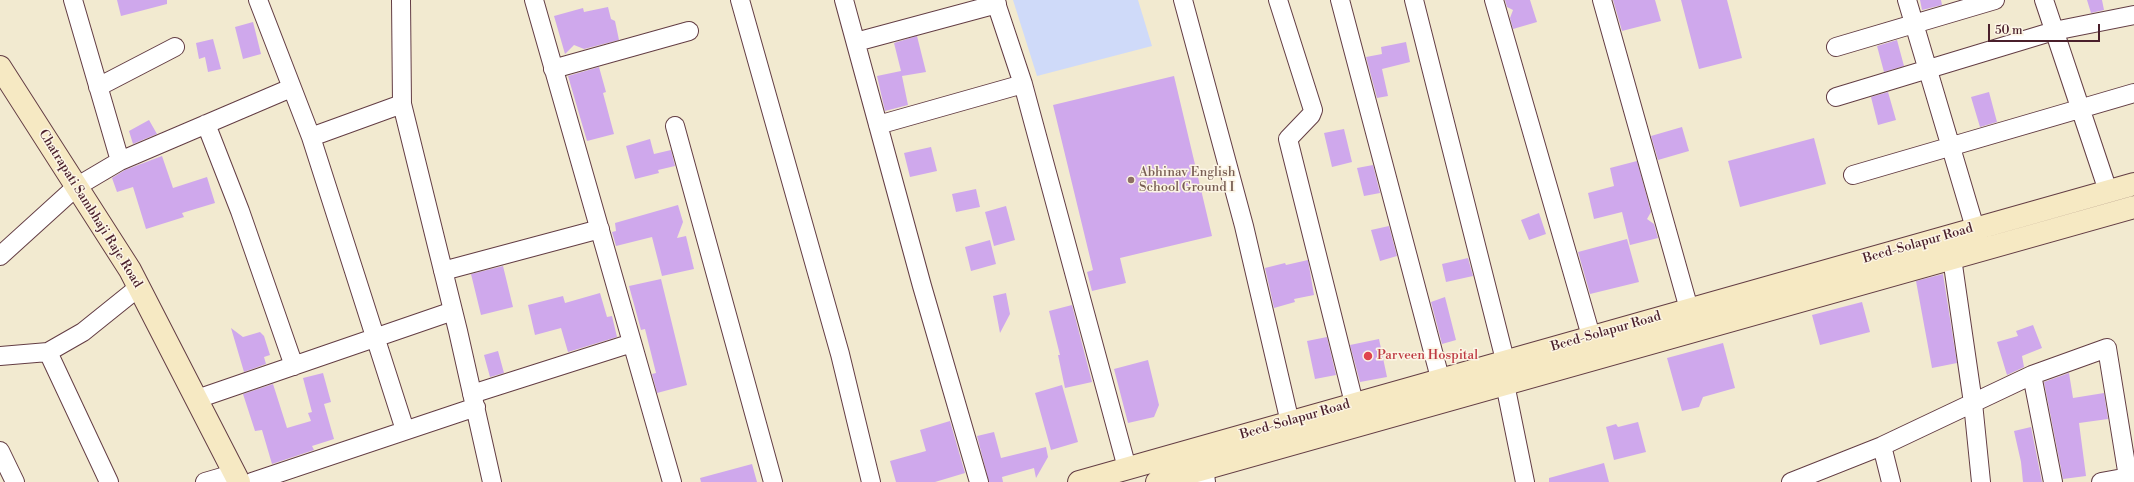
<!DOCTYPE html>
<html>
<head>
<meta charset="utf-8">
<style>
	body { margin:0 }
	#map { position:relative; width:2134px; height:482px; overflow:hidden; background:#f2ead0; font-family:"Libre Bodoni",serif }
	canvas { display:block }
	.scale { position:absolute; left:1988px; top:24px; width:112px; height:18px; box-sizing:border-box; border:2px solid #4a1f2b; border-top:0; padding-left:5px; font-size:12px; line-height:14px; white-space:nowrap; color:#4a1f2b; -webkit-text-stroke:3px #fcf5e5; paint-order:stroke }
</style>
</head>
<body>
<div id="map">
<canvas width="2134" height="482"></canvas>
<div class="scale">50 m</div>
</div>
<script>
const ctx = document.querySelector('canvas').getContext('2d');
ctx.lineJoin = 'round';
function paint(path, color) { ctx.fillStyle = color; ctx.fill(path, 'evenodd'); }
const toPath = rows => new Path2D(rows.map(r => 'M' + r).join(''));
function stroke(path, color, width, dash) { ctx.strokeStyle = color; ctx.lineWidth = width; ctx.lineCap = dash ? 'butt' : 'round'; ctx.setLineDash(dash || []); ctx.stroke(path); }
function drawText(font, color, halo, rows, align = 'center') {
  ctx.font = font + ' "Libre Bodoni",serif'; ctx.lineWidth = 3; ctx.setLineDash([]); ctx.textBaseline = 'middle'; ctx.strokeStyle = halo; ctx.fillStyle = color; for (const [text, x, y, turn = 0] of rows) {
    ctx.save(); ctx.translate(x, y); ctx.rotate((+turn || 0) * Math.PI / 180); ctx.textAlign = isNaN(turn) ? turn : align; if (halo) ctx.strokeText(text, 0, 0); ctx.fillText(text, 0, 0); ctx.restore();
  }
}
paint(toPath([
	[1013,0,1138,0,1152,46,1037,76]
]), '#cfdaf9');
paint(toPath([
	[117,0,167,0,167,4,121,16],
	[1505,0,1530,0,1537,22,1513,29,1510,18,1513,10,1507,7],
	[1613,0,1655,0,1661,21,1622,31],
	[1681,0,1727,0,1742,58,1699,69],
	[1920,0,1941,0,1942,5,1922,10],
	[2087,0,2102,0,2104,10,2091,13],
	[608,7,611,19,615,21,619,40,584,49,574,45,565,54,554,16,583,8,584,12],
	[253,22,261,54,243,59,235,27],
	[917,36,926,72,902,76,908,105,885,111,877,76,901,71,894,43],
	[213,39,221,69,208,72,205,57,199,59,196,43],
	[1897,40,1904,66,1884,72,1877,46],
	[1406,42,1410,62,1382,69,1388,96,1377,98,1366,57,1382,54,1381,47],
	[599,67,606,92,603,93,614,134,587,141,568,76],
	[1174,76,1212,236,1120,258,1126,283,1092,291,1087,272,1093,270,1053,105],
	[1888,92,1896,120,1878,125,1871,97],
	[1989,92,1997,122,1980,127,1971,97],
	[149,120,157,134,133,144,129,131],
	[1682,127,1689,151,1658,160,1651,136],
	[1344,129,1352,162,1332,167,1324,133],
	[1814,138,1826,184,1740,207,1728,161],
	[650,139,654,154,671,150,675,166,658,170,659,173,635,179,626,146],
	[931,147,937,171,910,177,904,153],
	[162,156,173,188,207,177,215,203,182,213,184,217,146,229,133,187,117,192,112,178,125,170],
	[1637,161,1651,212,1647,219,1654,224,1658,238,1630,245,1622,212,1594,219,1588,193,1614,186,1610,168],
	[1373,165,1380,193,1364,196,1357,168],
	[976,189,980,207,956,212,952,194],
	[678,205,683,222,677,238,686,236,694,269,662,276,652,237,616,246,612,232,616,231,615,223],
	[1006,206,1015,240,994,246,985,212],
	[1539,213,1546,234,1529,240,1521,220],
	[1389,226,1397,256,1380,261,1371,230],
	[1627,239,1639,282,1590,294,1578,252],
	[990,240,996,264,971,271,965,247],
	[1468,258,1473,276,1446,282,1442,264],
	[1308,260,1314,295,1294,299,1295,302,1274,308,1265,268,1285,263,1286,265],
	[503,266,513,307,481,315,471,274],
	[1943,274,1957,363,1932,368,1916,281],
	[661,279,687,385,657,393,652,374,656,373,645,329,641,330,629,286],
	[600,293,607,317,612,316,617,337,568,352,561,328,535,335,528,305,563,296,565,303],
	[1006,293,1010,314,1000,333,993,296],
	[1445,297,1456,340,1442,344,1431,302],
	[1862,302,1870,332,1820,345,1812,315],
	[1072,305,1092,382,1065,388,1058,355,1060,355,1049,311],
	[2033,325,2042,348,2022,356,2024,367,2007,375,1997,342,2018,336,2016,331],
	[231,328,243,337,260,332,264,336,270,355,264,357,266,364,244,372],
	[1327,337,1336,375,1315,379,1307,341],
	[1379,339,1387,377,1360,382,1350,345],
	[1723,343,1735,388,1703,397,1699,407,1682,411,1667,358],
	[498,351,504,373,490,377,484,355],
	[1148,360,1159,405,1154,417,1128,423,1114,369],
	[323,373,331,402,324,404,334,439,312,446,314,450,272,464,262,430,255,431,243,394,273,384,287,428,311,421,308,413,312,412,303,378],
	[2069,373,2073,398,2104,393,2108,419,2079,423,2086,476,2063,479,2044,382],
	[1062,385,1078,442,1051,450,1035,393],
	[950,421,965,473,935,482,896,482,890,461,926,451,920,430],
	[1638,422,1646,452,1614,460,1606,427,1616,424,1618,427],
	[2031,427,2042,482,2023,482,2021,462,2014,431],
	[994,432,1001,458,1046,447,1048,457,1036,478,1034,468,1002,477,1003,482,989,482,977,436],
	[1604,463,1609,482,1549,482,1549,478],
	[752,464,757,482,701,482,700,478]
]), '#cfa8ec');
const street = toPath([
	[73,0,120,161],
	[258,0,311,137,402,104,458,331,492,482],
	[401,0,402,104],
	[534,0,672,482],
	[740,0,840,354,871,482],
	[844,0,922,286,979,482],
	[995,0,1023,84,1127,468],
	[1183,0,1244,226,1288,414,1292,421],
	[1278,0,1313,110,1311,115,1288,139,1354,403],
	[1340,0,1440,378],
	[1414,0,1505,360],
	[1494,0,1591,336],
	[1602,0,1689,309],
	[1907,0,1975,228],
	[2044,0,2108,191],
	[856,42,997,4],
	[1836,47,1995,0],
	[553,69,689,31],
	[98,87,175,47],
	[1836,97,2054,31,2134,15],
	[206,124,240,211,294,366],
	[878,125,1023,84],
	[675,126,773,482],
	[311,137,405,430],
	[1853,175,2134,93],
	[0,256,76,187,120,161,291,88],
	[1952,258,1973,403,1981,482],
	[443,271,600,229],
	[48,352,109,482],
	[0,356,48,352,83,332,139,287],
	[2032,375,2053,482],
	[1505,384,1525,482],
	[472,394,632,343],
	[197,399,453,311],
	[1882,446,1891,482],
	[0,451,15,482],
	[1204,468,1206,482],
	[205,482,236,473],
	[252,482,476,407],
	[1791,482,1882,446,2032,375,2107,348,2128,477],
	[2101,482,2134,476]
]);
const secondary = toPath([
	[0,67,130,270,239,482],
	[1079,482,2134,184],
	[1157,482,2134,207]
]);
stroke(street, '#633d44', 20);
stroke(secondary, '#633d44', 24);
stroke(street, '#fff', 18);
stroke(secondary, '#f6e9c3', 22);
for (const [x, y, r, color] of [
	[1131,180,4,"#8d6e63"],
	[1368,356,5,"#e0444e"]
]) { const dot = new Path2D(); dot.arc(x, y, r, 0, 2 * Math.PI); ctx.fillStyle = color; ctx.fill(dot); stroke(dot, '#fcf5e5', 1.5); }
drawText('13px', '#785e54', '#fcf5e5', [
	["Abhinav English",1139,173],
	["School Ground I",1139,188]
], 'left');
drawText('13px', '#4a1f2b', '#fcf5e5', [
	["Chatrapati Sambhaji Raje Road",90,209,58],
	["Beed-Solapur Road",1918,244,-16],
	["Beed-Solapur Road",1606,332,-16],
	["Beed-Solapur Road",1295,420,-16]
]);
drawText('13px', '#be3a42', '#fcf5e5', [
	["Parveen Hospital",1377,356]
], 'left');
</script>
</body>
</html>
